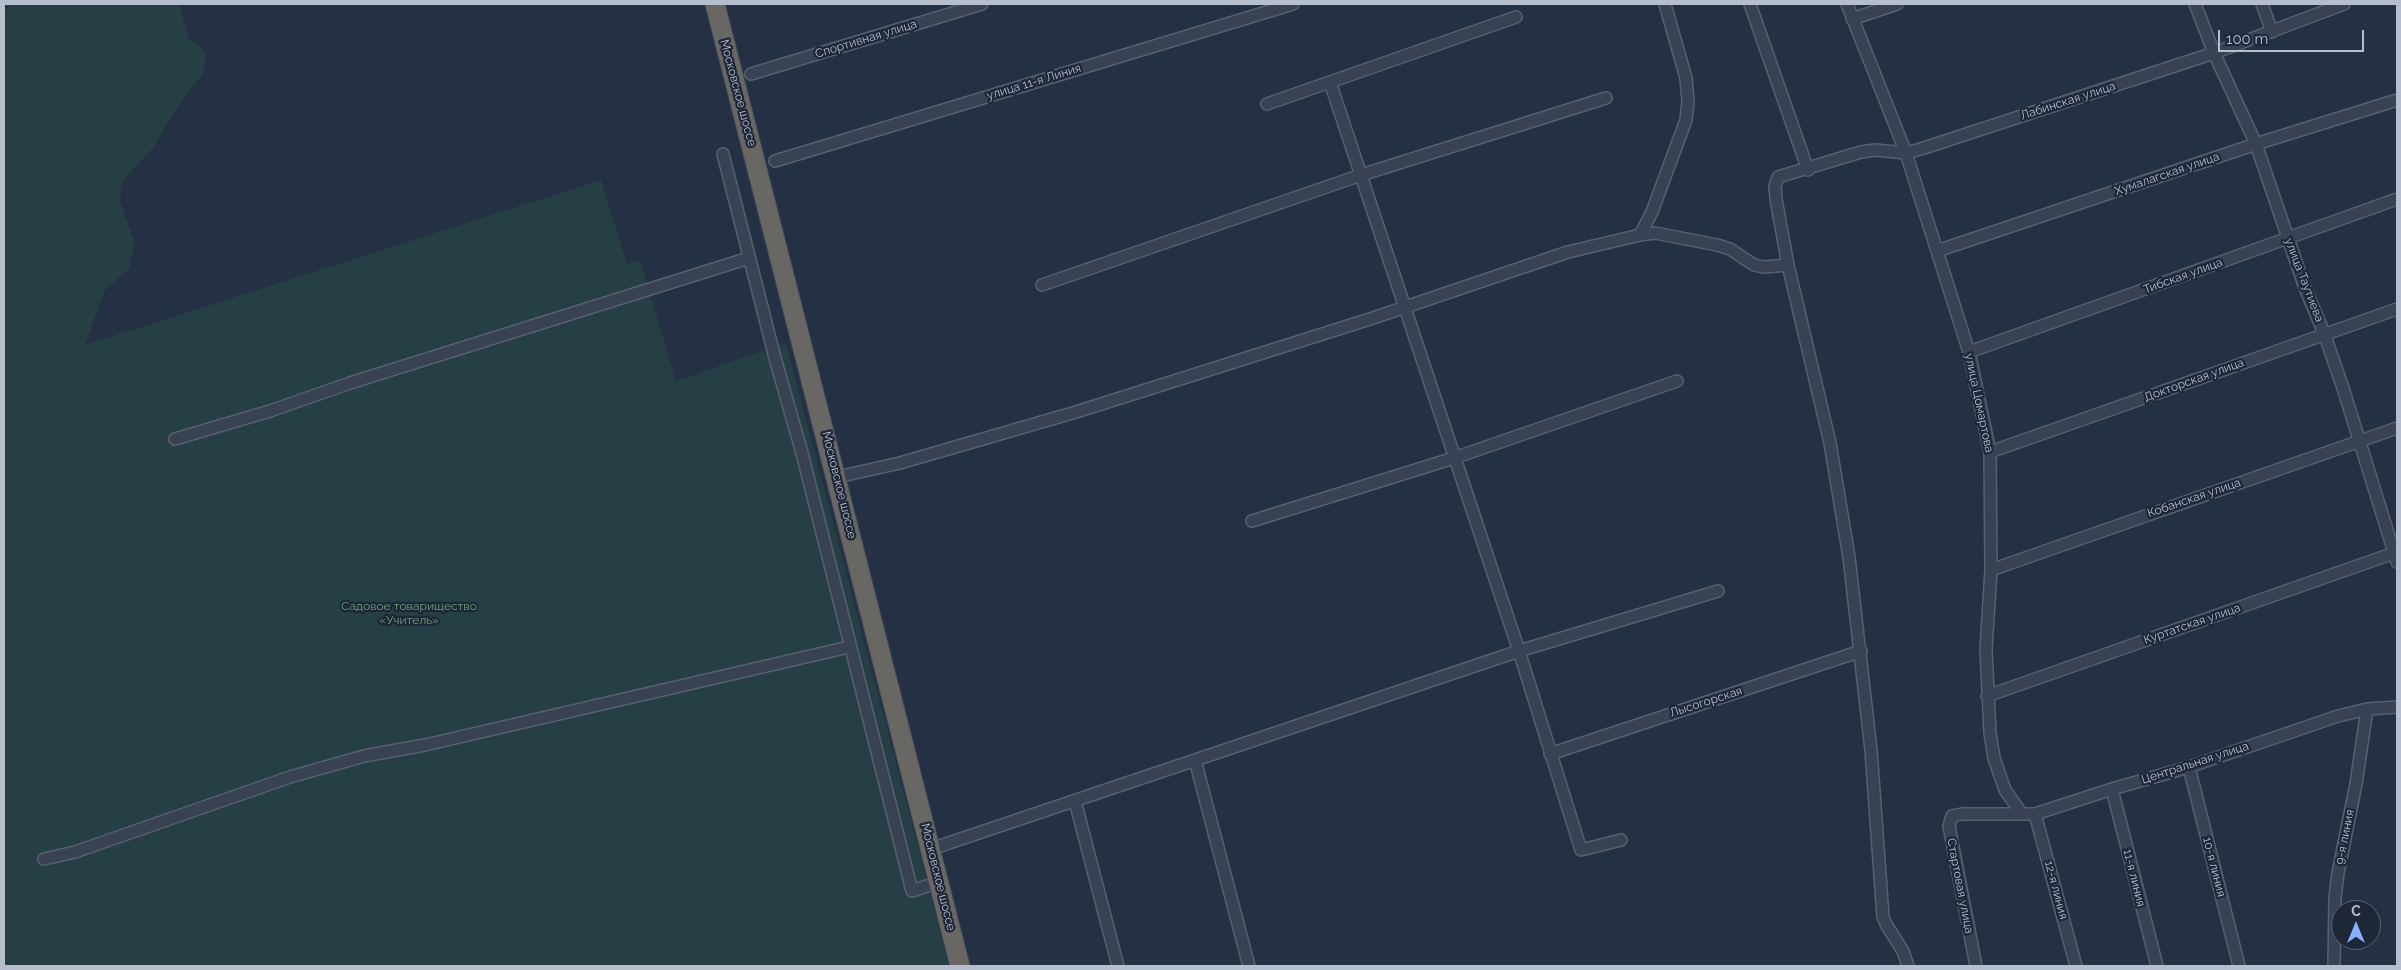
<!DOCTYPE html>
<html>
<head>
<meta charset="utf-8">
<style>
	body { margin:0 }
	#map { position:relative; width:2401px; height:970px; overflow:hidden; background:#243044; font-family:Raleway,sans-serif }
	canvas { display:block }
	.frame { position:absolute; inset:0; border:5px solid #b6bdcd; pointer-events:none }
	.north { position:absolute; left:2331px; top:900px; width:50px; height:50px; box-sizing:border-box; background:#1d2738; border:1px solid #5a6374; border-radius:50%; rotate:0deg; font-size:14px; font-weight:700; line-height:20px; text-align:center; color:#b6bdcd }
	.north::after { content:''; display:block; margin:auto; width:18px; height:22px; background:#88b0ff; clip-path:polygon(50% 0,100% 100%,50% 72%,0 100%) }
	.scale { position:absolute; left:2218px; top:30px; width:146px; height:22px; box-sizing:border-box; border:2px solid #b6bdcd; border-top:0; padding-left:6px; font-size:15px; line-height:18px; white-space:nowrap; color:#b6bdcd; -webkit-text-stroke:4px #1d2738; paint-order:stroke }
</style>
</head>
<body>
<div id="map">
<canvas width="2401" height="970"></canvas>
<div class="frame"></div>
<div class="north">С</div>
<div class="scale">100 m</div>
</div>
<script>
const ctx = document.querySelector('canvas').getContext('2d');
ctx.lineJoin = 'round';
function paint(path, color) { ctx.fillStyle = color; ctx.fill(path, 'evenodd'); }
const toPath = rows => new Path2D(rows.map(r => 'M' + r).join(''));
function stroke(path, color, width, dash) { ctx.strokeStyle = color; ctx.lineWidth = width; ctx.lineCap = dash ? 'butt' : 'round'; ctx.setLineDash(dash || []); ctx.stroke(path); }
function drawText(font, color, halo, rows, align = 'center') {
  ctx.font = font + ' Raleway,sans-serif'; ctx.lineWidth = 4.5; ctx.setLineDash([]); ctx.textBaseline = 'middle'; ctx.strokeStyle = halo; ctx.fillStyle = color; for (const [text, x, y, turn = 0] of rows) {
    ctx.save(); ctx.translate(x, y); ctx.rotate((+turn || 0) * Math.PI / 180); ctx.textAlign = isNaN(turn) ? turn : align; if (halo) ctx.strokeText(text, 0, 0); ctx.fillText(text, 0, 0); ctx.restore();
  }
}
paint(toPath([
	[10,4,179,4,189,39,207,53,202,75,176,109,152,149,122,182,120,202,135,243,129,269,105,290,85,345,601,180,627,264,640,260,676,381,786,343,949,966,4,966,4,13]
]), '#263f44');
const minor = toPath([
	[1750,4,1808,170],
	[1847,4,1906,153,1969,352,1990,452,1991,570,1986,649,1990,733,1994,758,2005,790,2022,814],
	[2195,4,2214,53,2256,144,2305,288,2324,333,2343,388,2397,562],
	[2262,4,2272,32],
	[1852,19,1897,4],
	[751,74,982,4],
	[1330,82,1519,651,1581,850,1621,840],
	[1267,104,1516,17],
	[723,154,775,358,802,453,912,891,939,882],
	[775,161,1293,4],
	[1640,235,1652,212,1686,120,1688,101,1686,78,1665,4],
	[1937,251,2256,144,2397,100],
	[1788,265,1776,199,1775,186,1778,177,1861,152,1875,150,1906,153,1924,148,2214,53,2344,4],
	[1042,285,1361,175,1606,98],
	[1969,352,2397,199],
	[175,439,270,411,350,383,749,258],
	[1990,452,2397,309],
	[837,477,900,463,1076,412,1370,319,1568,252,1640,235,1655,233,1717,245,1730,249,1754,265,1764,267,1788,265,1830,443,1849,557,1871,750,1883,917,1887,926,1903,951,1908,966],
	[1252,521,1454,458,1677,381],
	[1991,570,2397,428],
	[1987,696,2397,552],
	[1550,754,1861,651],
	[1195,760,1249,966],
	[2189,767,2239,966],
	[2112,789,2157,966],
	[1075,801,1118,966],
	[2035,814,2076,966],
	[931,849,1519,651,1718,591],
	[44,859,75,852,290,777,364,756,425,745,849,647],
	[1976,966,1949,826,1952,816,1962,814,2035,814,2112,789,2189,767,2338,716,2367,709,2397,707],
	[2334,966,2335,898,2338,873,2356,784,2367,709]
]);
const trunk = toPath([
	[715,4,960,966]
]);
stroke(minor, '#576070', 14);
stroke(trunk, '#404a5a', 21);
stroke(minor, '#384253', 11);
stroke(trunk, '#686764', 19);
drawText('12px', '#b6bdcd', '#1d2738', [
	["Спортивная улица",866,39,-17],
	["улица 11-я Линия",1034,82,-17],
	["Московское шоссе",738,93,75],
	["Лабинская улица",2068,101,-18],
	["Хумалагская улица",2167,174,-19],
	["Тибская улица",2183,276,-20],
	["улица Таутиева",2304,280,69],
	["Докторская улица",2194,380,-20],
	["улица Цомартова",1979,403,78],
	["Московское шоссе",839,485,76],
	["Кобанская улица",2194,498,-19],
	["Куртатская улица",2192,624,-19],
	["Лысогорская",1706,702,-18],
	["Центральная улица",2195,763,-18],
	["9-я линия",2345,837,-79],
	["10-я линия",2214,867,76],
	["Московское шоссе",938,877,76],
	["11-я линия",2134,878,76],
	["Стартовая улица",1960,886,79],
	["12-я линия",2056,890,75]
]);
drawText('12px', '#6ba07a', '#1d2738', [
	["Садовое товарищество",409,606],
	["«Учитель»",409,620]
]);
</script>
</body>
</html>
